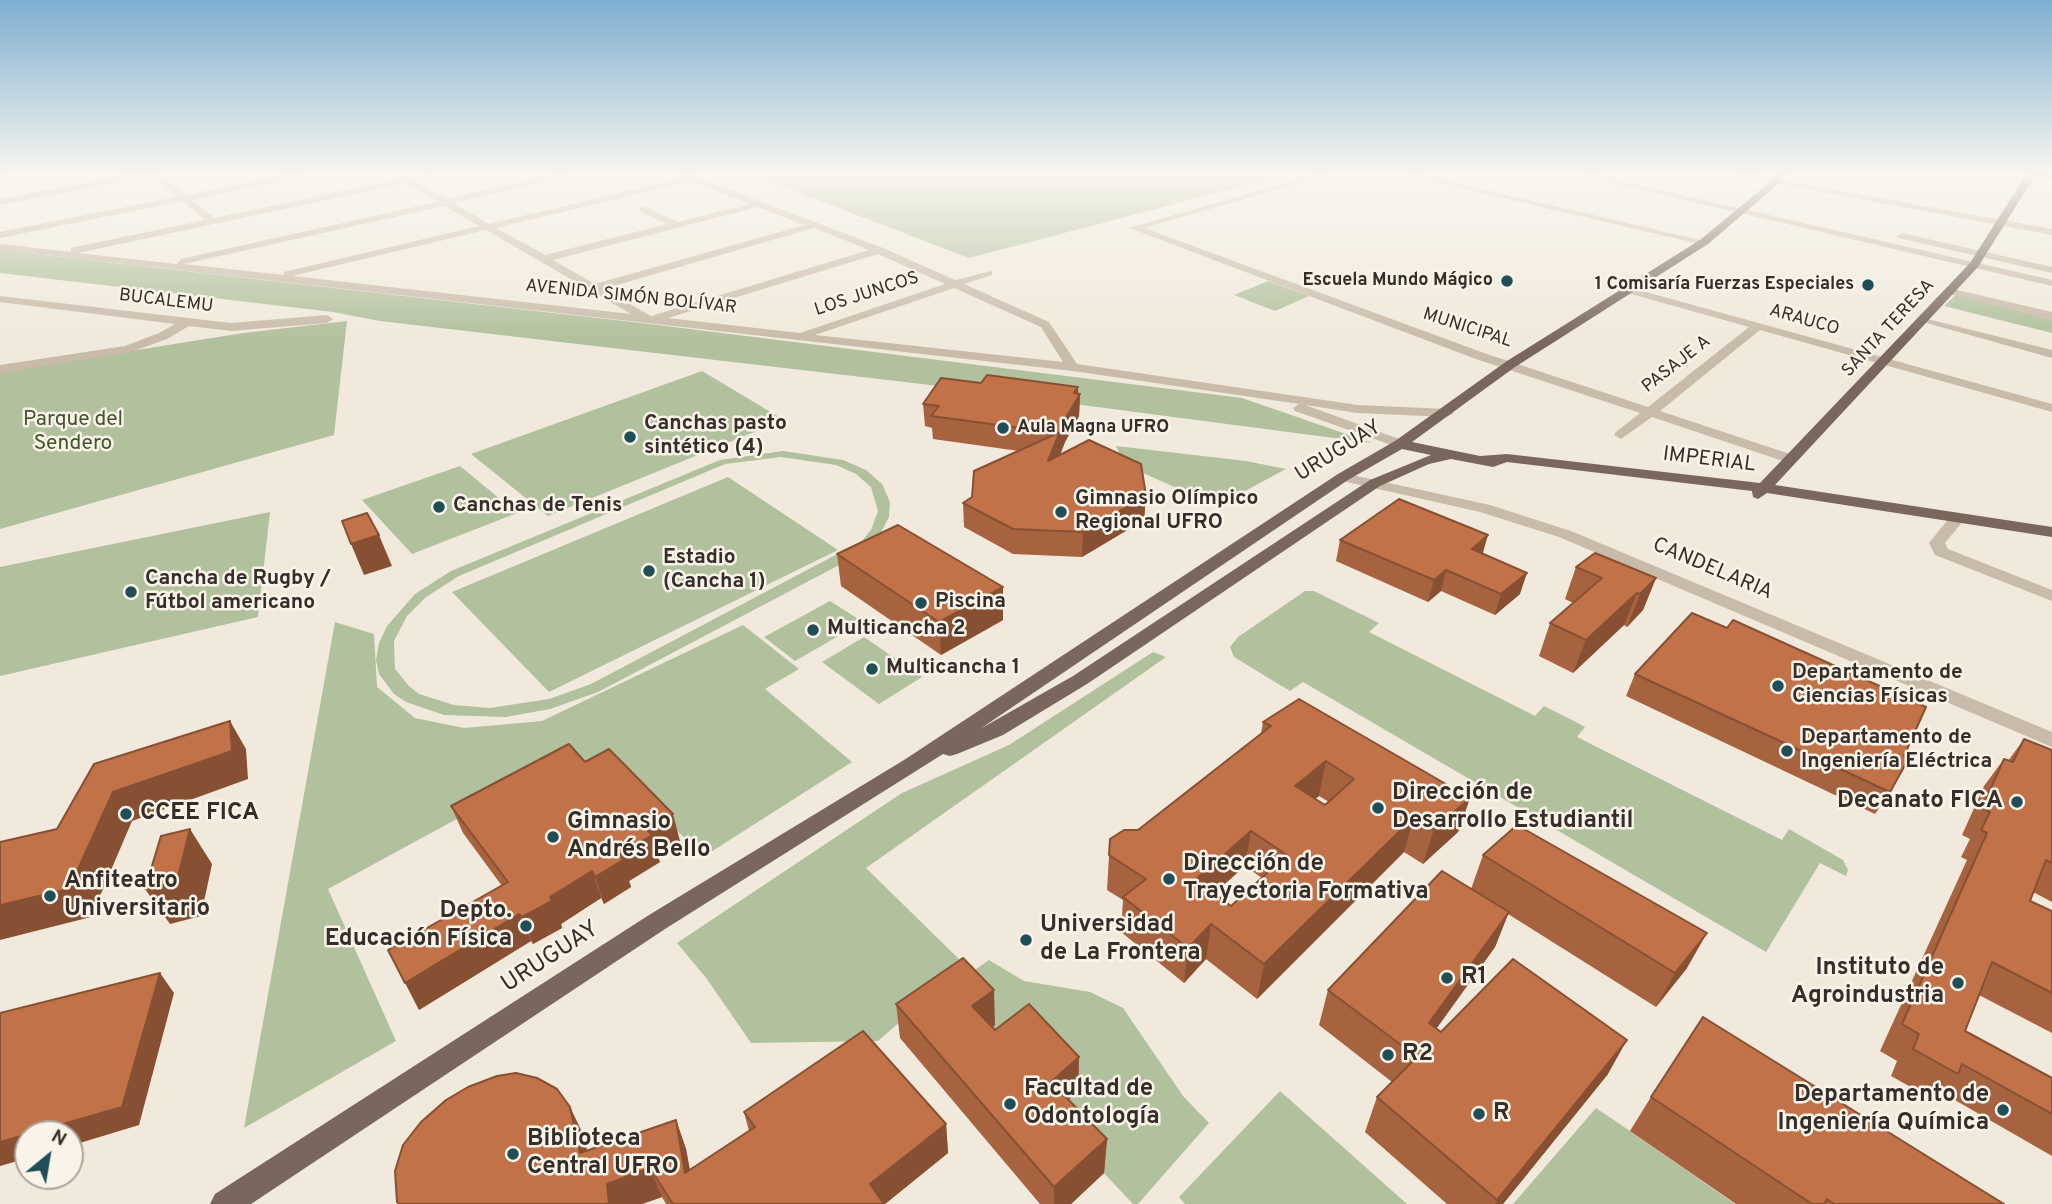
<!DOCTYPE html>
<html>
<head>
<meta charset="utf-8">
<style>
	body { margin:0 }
	#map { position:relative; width:2052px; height:1204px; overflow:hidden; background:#f1eadc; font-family:Overpass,sans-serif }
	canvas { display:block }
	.north { position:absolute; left:14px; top:1120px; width:70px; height:70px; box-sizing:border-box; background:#f9f3e9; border:2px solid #aba49c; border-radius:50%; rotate:30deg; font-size:19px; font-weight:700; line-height:28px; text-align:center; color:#362e28 }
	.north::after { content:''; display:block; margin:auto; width:24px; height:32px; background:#1f4e57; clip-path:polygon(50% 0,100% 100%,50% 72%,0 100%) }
</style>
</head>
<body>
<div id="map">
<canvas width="2052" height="1204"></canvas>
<div class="north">N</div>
</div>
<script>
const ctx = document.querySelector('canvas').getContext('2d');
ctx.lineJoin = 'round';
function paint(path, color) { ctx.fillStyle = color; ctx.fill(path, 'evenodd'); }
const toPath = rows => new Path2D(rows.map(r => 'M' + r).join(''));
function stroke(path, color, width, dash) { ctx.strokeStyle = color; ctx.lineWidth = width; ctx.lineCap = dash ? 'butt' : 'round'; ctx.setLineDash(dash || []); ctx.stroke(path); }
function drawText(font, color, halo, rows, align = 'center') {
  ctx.font = font + ' Overpass,sans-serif'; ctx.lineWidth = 5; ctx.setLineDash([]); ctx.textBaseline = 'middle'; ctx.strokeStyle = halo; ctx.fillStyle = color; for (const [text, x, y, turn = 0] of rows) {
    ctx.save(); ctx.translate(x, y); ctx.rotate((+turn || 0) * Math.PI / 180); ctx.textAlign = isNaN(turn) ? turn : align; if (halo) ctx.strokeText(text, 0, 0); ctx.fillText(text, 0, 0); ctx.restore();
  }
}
paint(toPath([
	[747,173,1293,173,969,258],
	[0,250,650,324,1242,398,1372,443,922,384,380,321,333,312,0,273],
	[1268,281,1309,296,1275,311,1234,295],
	[1957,294,2052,320,2052,333,1944,306],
	[347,321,334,435,0,529,0,372,243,333],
	[702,371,784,420,548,516,471,454],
	[1116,446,1246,461,1286,469,1217,506,1125,465],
	[783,451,843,460,866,470,882,484,890,502,889,517,878,538,864,552,598,692,550,709,506,717,444,715,406,702,394,694,379,674,376,660,379,643,387,626,415,594,451,571,720,460],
	[781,457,836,465,856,474,871,487,878,511,871,530,862,541,591,684,549,699,490,708,454,705,419,694,409,686,395,669,394,641,407,616,426,597,459,576,725,464],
	[460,466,517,513,412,554,362,500],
	[728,477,838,550,549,692,452,592],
	[270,512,258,617,0,676,0,567],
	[1305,591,1314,591,1379,623,1369,632,1535,716,1544,706,1576,722,1585,727,1577,737,1776,837,1782,840,1789,829,1843,860,1848,870,1846,876,1820,863,1766,952,1303,682,1290,691,1234,657,1230,647,1238,637],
	[830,601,863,622,795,661,764,637],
	[335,622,374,634,377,687,415,718,464,728,542,721,743,625,799,669,765,689,852,762,703,857,603,755,523,783,328,889,396,1041,244,1128],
	[864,637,922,677,879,704,822,662],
	[1153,652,1166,657,866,868,965,965,878,1041,751,1043,707,979,677,943,902,793,1009,745],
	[989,960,1024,981,1090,992,1123,1008,1183,1096,1209,1123,1138,1204,1133,1204,1050,1116,1077,1091,974,1041,994,1025,972,972],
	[1280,1091,1407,1204,1185,1204,1179,1197],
	[1596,1108,1630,1131,1735,1204,1513,1204]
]), '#b1c09d');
paint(toPath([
	[0,173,20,173,0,179,0,173],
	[137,173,159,173,186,195,297,173,316,173,192,200,215,218,399,179,390,173,401,173,408,177,446,173,415,181,447,199,563,173,581,173,454,203,489,224,682,178,673,173,686,173,883,248,955,280,992,271,992,275,964,284,1049,322,1077,364,1358,405,1447,409,1454,413,1447,417,1358,413,1305,405,1405,441,1407,444,1400,448,1295,411,1293,408,1299,404,1073,371,0,250,0,244,71,252,71,248,75,247,205,220,183,201,0,238,0,232,177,197,151,176,0,205,0,199,137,173],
	[691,181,749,204,678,222,645,207,639,207,639,211,667,224,545,255,496,228,691,181],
	[406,183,437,202,181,259,177,264,78,253,406,183],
	[444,206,479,226,284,272,284,275,184,264,444,206],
	[758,207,804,225,595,284,553,260,758,207],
	[814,228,869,250,651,316,603,289,814,228],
	[486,230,631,314,292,276,486,230],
	[878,254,945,284,800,333,668,318,878,254],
	[954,288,1041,327,1063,362,815,335,954,288],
	[1320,173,1335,173,1144,228,1484,353,1648,407,1749,327,1624,292,1622,290,1628,287,2052,404,2052,412,1760,330,1660,411,1796,456,1796,462,1786,462,1652,417,1621,439,1614,435,1616,432,1640,413,1476,359,1129,228,1320,173],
	[1396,173,1413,173,1709,242,1704,245,1396,173],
	[1569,173,1586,173,2052,280,2052,286,1569,173],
	[1720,173,1741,173,2052,229,2052,235,1720,173],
	[1902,233,2052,267,2052,273,1898,238,1897,236,1902,233],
	[1949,288,2052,312,2052,320,1945,293,1943,291,1949,288],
	[0,296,231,323,327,315,333,319,327,323,231,331,189,326,167,339,131,352,0,373,0,365,125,346,159,333,175,324,0,302,0,296],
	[1919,317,2052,350,2052,358,1919,321,1919,317],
	[1343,473,1490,505,1571,531,2052,732,2052,747,1559,537,1480,512,1338,480,1336,477,1338,474,1343,473],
	[1956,515,1964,520,1945,543,1948,549,2052,590,2052,601,1935,555,1929,543,1950,517,1956,515]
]), '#c9bba9');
paint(toPath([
	[1781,173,1791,173,1708,244,1515,367,1412,442,1480,456,1507,454,1760,483,1970,263,2027,173,2052,173,2052,179,2035,176,1978,267,1775,485,2052,527,2052,537,1767,493,1758,499,1753,497,1752,491,1507,462,1493,467,1451,459,1429,464,1380,486,1087,684,1003,735,957,754,950,756,943,754,665,929,251,1204,210,1204,215,1194,649,915,904,760,1338,474,1395,441,1507,361,1700,240,1781,173],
	[1402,449,1431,455,1370,480,1073,676,980,729,1348,480,1402,449]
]), '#78675a');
paint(toPath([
	[1078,394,1080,394,1079,416,1065,442,1060,455,1146,496,1144,520,1082,557,1013,554,964,527,963,503,972,497,1019,451,933,439,932,428,925,426,923,404],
	[1340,540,1483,554,1520,594,1495,615,1441,591,1428,602,1336,561],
	[837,554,1003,587,1003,620,941,655,841,586],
	[1576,567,1656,578,1643,610,1627,627,1624,625,1573,673,1539,656,1550,623,1573,603,1565,599],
	[1635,674,1904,756,1890,792,1875,814,1626,696],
	[1263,722,1470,798,1458,832,1423,864,1404,852,1257,999,1206,959,1184,983,1121,932,1123,900,1107,890,1110,839,1138,830,1261,734],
	[1319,796,1329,802,1325,805,1315,799],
	[1245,866,1262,878,1231,906,1214,893],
	[2024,739,2052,750,2052,902,2033,892,2030,901,2052,911,2052,1033,1979,995,1965,1031,2052,1078,2052,1156,1941,1092,1934,1100,1891,1076,1897,1061,1880,1051,1967,860,1961,857,1970,839,1962,835,1984,786,2004,759,2008,761],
	[585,762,680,841,658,857,660,862,629,881,631,887,604,904,601,898,561,924,562,928,533,944,531,941,419,1010,502,886,463,833,451,806],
	[1483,855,1687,968,1656,1007,1508,914,1495,947,1436,1029,1441,1032,1608,1074,1503,1204,1447,1204,1365,1132,1377,1097,1392,1082,1319,1025,1328,990,1471,889],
	[896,1004,995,1025,992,1027,995,1030,1079,1057,1078,1091,1068,1100,1107,1139,1104,1173,1071,1204,1040,1204,900,1038],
	[1651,1097,2004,1204,1736,1204,1630,1131],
	[744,1112,946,1124,948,1153,885,1204,666,1204,662,1197,642,1204,398,1204,584,1136,587,1151,676,1120,686,1149,690,1170,749,1131]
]), '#a7623f');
paint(toPath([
	[1078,387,1078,397,1080,394,1079,416,1065,442,1048,485,1048,461,1074,393],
	[1146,496,1144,520,1082,557,1083,532],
	[379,535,392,566,364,575,351,544],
	[1488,535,1482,556,1472,549],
	[1446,570,1441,591,1428,602,1434,580],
	[1527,573,1520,594,1495,615,1501,594],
	[1656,578,1643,610,1627,627,1640,594],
	[1003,587,1003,620,941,655,939,622],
	[1637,593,1624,625,1573,673,1586,640],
	[230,721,246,749,248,779,132,821,91,917,0,940,0,905,113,792],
	[1326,761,1319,796,1288,820,1295,786],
	[1470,798,1458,832,1423,864,1434,829],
	[673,814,680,841,658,857,660,862,629,881,631,887,604,904,595,877,619,855,648,831],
	[1414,817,1404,852,1257,999,1264,964],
	[190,829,212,864,201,916,170,924,145,889],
	[1251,831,1245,866,1191,914,1196,879],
	[592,871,601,898,561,924,562,928,533,944,522,917,550,897],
	[1509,912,1495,947,1416,1057,1429,1023],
	[519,914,531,941,419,1010,405,983],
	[1211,924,1206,959,1184,983,1188,948],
	[1707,933,1687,968,1656,1007,1675,973],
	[160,973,174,993,139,1125,70,1146,70,1134,28,1134,28,1158,0,1166,0,1142],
	[994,990,995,1025,974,1041,972,1006],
	[1627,1040,1608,1074,1503,1204,1495,1204],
	[1079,1057,1078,1091,1050,1116,1051,1082],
	[570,1107,584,1136,593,1182,580,1153],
	[676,1120,686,1149,695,1202,685,1173],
	[946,1124,948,1153,885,1204,873,1204,870,1184],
	[1107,1139,1104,1173,1071,1204,1054,1204,1054,1187],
	[650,1168,662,1197,642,1204,609,1204,607,1184]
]), '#885033');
const building = toPath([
	[987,375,1078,387,1074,393,1080,394,1065,419,1048,461,1089,440,1141,464,1146,496,1083,532,1013,529,963,503,972,497,974,471,1058,433,931,416,939,406,923,404,941,378,981,383,987,375],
	[1399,499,1488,535,1472,549,1527,573,1501,594,1446,570,1434,580,1340,540,1399,499],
	[367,513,379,535,351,544,342,521,367,513],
	[898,525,1003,587,939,622,837,554,898,525],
	[1595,553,1656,578,1640,594,1637,593,1586,640,1550,623,1602,578,1576,567,1595,553],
	[1692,613,1727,628,1733,620,1926,707,1904,756,1909,758,1890,792,1635,674,1692,613],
	[1299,699,1470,798,1434,829,1414,817,1264,964,1211,924,1188,948,1123,897,1146,879,1109,855,1110,839,1124,830,1138,830,1271,726,1263,722,1299,699],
	[1326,761,1354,779,1325,805,1295,786,1326,761],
	[1251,831,1287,855,1231,906,1196,879,1251,831],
	[230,721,232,751,113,792,69,889,0,905,0,842,57,829,94,764,230,721],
	[2024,739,2052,750,2052,863,2046,860,2030,901,2052,911,2052,993,1992,962,1965,1031,2052,1078,2052,1114,1962,1064,1958,1074,1913,1049,1919,1034,1902,1024,1987,833,1981,830,1990,812,1982,808,2004,759,2013,762,2024,739],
	[569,744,585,762,609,749,673,814,648,831,652,835,619,855,623,860,595,877,592,871,550,897,552,901,522,917,519,914,405,983,388,950,508,882,451,806,569,744],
	[1517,825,1707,933,1675,973,1483,855,1517,825],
	[190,829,177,881,145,889,161,836,190,829],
	[1442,871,1509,912,1429,1023,1441,1032,1513,959,1627,1040,1497,1200,1377,1097,1417,1057,1328,990,1442,871],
	[963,958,994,990,972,1006,995,1030,1029,1004,1079,1057,1051,1082,1107,1139,1054,1187,896,1004,963,958],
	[160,973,122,1107,0,1142,0,1013,160,973],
	[1703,1017,2004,1204,1834,1204,1827,1199,1824,1204,1812,1204,1651,1097,1703,1017],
	[863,1031,946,1124,870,1184,884,1204,673,1204,650,1168,607,1184,609,1204,399,1204,397,1202,395,1171,403,1145,421,1122,446,1100,468,1087,497,1076,516,1073,537,1078,557,1089,570,1107,580,1153,676,1120,685,1173,755,1127,744,1112,863,1031]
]);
paint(building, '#c27249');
stroke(building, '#885033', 2);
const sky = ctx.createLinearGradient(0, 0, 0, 342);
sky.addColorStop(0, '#7dafd1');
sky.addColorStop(0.51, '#f9f6ef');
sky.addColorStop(1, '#f9f6ef00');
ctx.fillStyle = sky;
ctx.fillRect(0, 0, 2052, 342);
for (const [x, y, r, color] of [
	[1507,281,7,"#1f4e57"],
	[1868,285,7,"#1f4e57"],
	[1003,428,7,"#1f4e57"],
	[630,437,7,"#1f4e57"],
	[439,507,7,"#1f4e57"],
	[1061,512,7,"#1f4e57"],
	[649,571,7,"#1f4e57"],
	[131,592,7,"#1f4e57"],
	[921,603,7,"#1f4e57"],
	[813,630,7,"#1f4e57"],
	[872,669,7,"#1f4e57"],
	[1778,686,7,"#1f4e57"],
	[1787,751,7,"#1f4e57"],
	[2017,802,7,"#1f4e57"],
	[1378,808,7,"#1f4e57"],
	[126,814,7,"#1f4e57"],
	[553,837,7,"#1f4e57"],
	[1169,879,7,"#1f4e57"],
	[50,896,7,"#1f4e57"],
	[526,926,7,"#1f4e57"],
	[1026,940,7,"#1f4e57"],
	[1447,978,7,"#1f4e57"],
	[1958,983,7,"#1f4e57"],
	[1388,1055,7,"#1f4e57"],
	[1010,1104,7,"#1f4e57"],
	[2003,1110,7,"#1f4e57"],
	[1479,1114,7,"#1f4e57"],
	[513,1154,7,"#1f4e57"]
]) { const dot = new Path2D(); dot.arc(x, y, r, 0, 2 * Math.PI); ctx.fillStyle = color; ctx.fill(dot); stroke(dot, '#f9f3e9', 2.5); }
drawText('bold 18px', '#362e28', '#f9f3e9', [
	["Escuela Mundo Mágico",1493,281],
	["1 Comisaría Fuerzas Especiales",1854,285],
	["Aula Magna UFRO",1017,428,"left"]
], 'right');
drawText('18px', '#362e28', '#f9f3e9', [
	["LOS JUNCOS",867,295,-18],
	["AVENIDA SIMÓN BOLÍVAR",631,298,6],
	["BUCALEMU",166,302,7],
	["ARAUCO",1804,321,16],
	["MUNICIPAL",1467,329,18],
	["SANTA TERESA",1889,329,-47],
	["PASAJE A",1677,365,-38]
]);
drawText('21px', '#42542d', '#f9f3e9', [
	["Parque del",73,421],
	["Sendero",73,445]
]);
drawText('bold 21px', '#362e28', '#f9f3e9', [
	["Canchas pasto",644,425],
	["sintético (4)",644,449],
	["Gimnasio Olímpico",1075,500],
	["Regional UFRO",1075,524],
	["Canchas de Tenis",453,507],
	["Estadio",663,559],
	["(Cancha 1)",663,583],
	["Cancha de Rugby /",145,580],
	["Fútbol americano",145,604],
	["Piscina",935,603],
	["Multicancha 2",827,630],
	["Multicancha 1",886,669],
	["Departamento de",1792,674],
	["Ciencias Físicas",1792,698],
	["Departamento de",1801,739],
	["Ingeniería Eléctrica",1801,763]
], 'left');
drawText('21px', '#362e28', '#f9f3e9', [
	["URUGUAY",1339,452,-32],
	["IMPERIAL",1709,461,7],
	["CANDELARIA",1712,570,23]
]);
drawText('bold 24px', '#362e28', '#f9f3e9', [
	["Dirección de",1392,794],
	["Desarrollo Estudiantil",1392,822],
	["Decanato FICA",2003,802,"right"],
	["CCEE FICA",140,814],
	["Gimnasio",567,823],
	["Andrés Bello",567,851],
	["Dirección de",1183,865],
	["Trayectoria Formativa",1183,893],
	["Anfiteatro",64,882],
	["Universitario",64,910],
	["Depto.",512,912,"right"],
	["Educación Física",512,940,"right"],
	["Universidad",1040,926],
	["de La Frontera",1040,954],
	["Instituto de",1944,969,"right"],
	["Agroindustria",1944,997,"right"],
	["R1",1461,978],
	["R2",1402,1055],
	["Facultad de",1024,1090],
	["Odontología",1024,1118],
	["Departamento de",1989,1096,"right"],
	["Ingeniería Química",1989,1124,"right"],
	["R",1493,1114],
	["Biblioteca",527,1140],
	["Central UFRO",527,1168]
], 'left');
drawText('24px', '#362e28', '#f9f3e9', [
	["URUGUAY",551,958,-33]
]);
</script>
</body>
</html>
